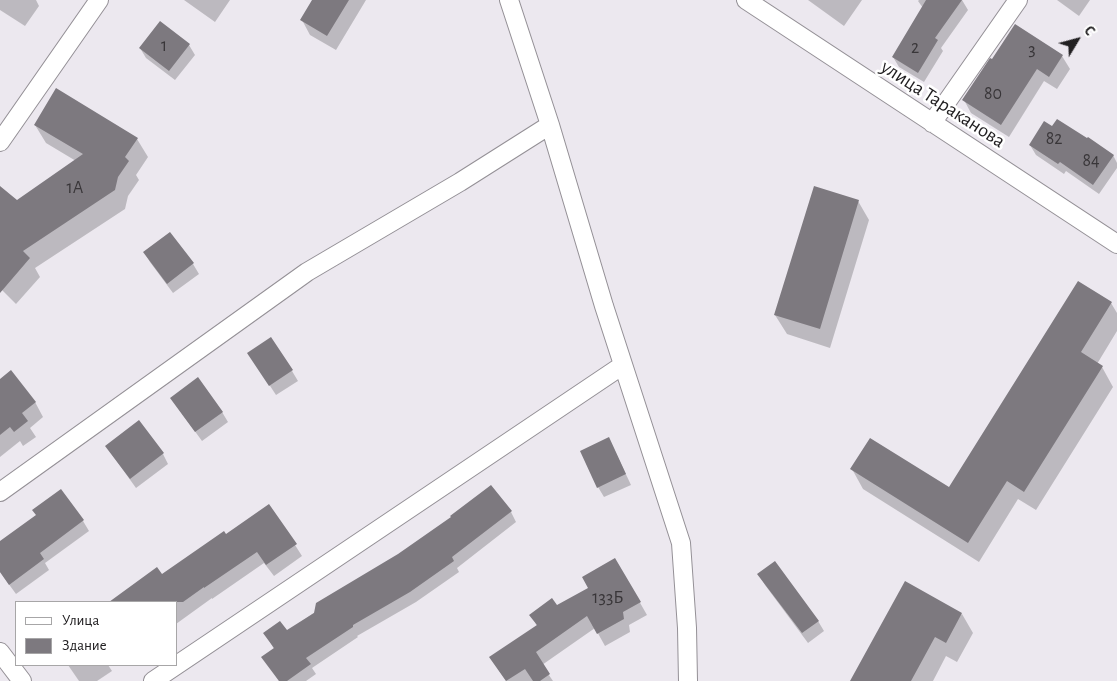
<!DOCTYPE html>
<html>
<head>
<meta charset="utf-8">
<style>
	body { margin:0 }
	#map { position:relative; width:1117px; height:681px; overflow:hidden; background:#ece8ef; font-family:"Alegreya Sans",sans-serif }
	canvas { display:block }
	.legend { position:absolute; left:15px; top:601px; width:162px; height:65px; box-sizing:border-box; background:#fff; border:1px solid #a7a6a7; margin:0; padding:6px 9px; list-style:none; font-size:15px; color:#222022 }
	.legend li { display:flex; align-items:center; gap:10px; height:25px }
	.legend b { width:25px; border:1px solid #a7a6a7 }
	.north { position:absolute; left:1052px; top:15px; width:50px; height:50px; -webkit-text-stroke:4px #fff; paint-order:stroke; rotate:53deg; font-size:14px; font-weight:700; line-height:20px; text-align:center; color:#222022 }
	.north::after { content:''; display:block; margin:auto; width:18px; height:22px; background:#222022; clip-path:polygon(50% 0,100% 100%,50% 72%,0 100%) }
</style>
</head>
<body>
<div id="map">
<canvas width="1117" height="681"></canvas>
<ul class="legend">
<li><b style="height:6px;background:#fff"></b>Улица</li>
<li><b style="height:14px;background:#7d797f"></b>Здание</li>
</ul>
<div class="north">С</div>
</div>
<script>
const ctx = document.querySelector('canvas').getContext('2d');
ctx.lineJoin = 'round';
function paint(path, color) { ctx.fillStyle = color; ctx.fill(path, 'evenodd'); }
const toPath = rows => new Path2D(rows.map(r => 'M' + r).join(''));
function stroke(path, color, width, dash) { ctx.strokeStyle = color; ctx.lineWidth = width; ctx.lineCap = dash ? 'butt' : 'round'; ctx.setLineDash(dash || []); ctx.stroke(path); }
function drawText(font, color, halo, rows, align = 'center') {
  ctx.font = font + ' "Alegreya Sans",sans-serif'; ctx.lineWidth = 5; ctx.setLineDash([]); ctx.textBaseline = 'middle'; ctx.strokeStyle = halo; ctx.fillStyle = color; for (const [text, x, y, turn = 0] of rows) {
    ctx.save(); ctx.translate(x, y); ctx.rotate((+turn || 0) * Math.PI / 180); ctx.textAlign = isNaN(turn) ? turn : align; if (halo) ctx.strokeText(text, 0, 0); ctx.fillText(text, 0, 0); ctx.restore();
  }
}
paint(toPath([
	[0,0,36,0,39,6,25,26,0,10],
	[184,0,230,0,215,22],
	[313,0,366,0,336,50,310,35,302,20],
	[808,0,862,0,844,26],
	[919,0,962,0,968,10,941,48,943,51,924,82,899,67,893,57,923,8,918,1],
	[1057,0,1090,0,1079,16],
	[160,23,189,45,195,55,175,80,146,58,140,48],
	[1062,56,1070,69,1057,89,1044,81,1009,137,971,113,964,100],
	[35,125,137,139,148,157,136,175,139,180,128,196,125,209,35,268,40,277,16,304,0,288,0,188,17,201,76,161,46,143],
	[1030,145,1113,155,1117,163,1117,168,1099,194,1066,171,1064,174,1036,155],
	[858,201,869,220,830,348,787,334,775,315],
	[144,252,193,264,199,274,173,293,150,262],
	[1111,303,1117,313,1117,331,1097,364,1102,367,1113,387,1036,510,1018,499,979,562,863,489,852,469,949,489],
	[255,363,292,371,298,381,276,395],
	[0,380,35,402,43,417,30,428,36,437,23,446,20,441,0,457],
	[178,408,222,412,228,422,202,441],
	[107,446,163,454,168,464,136,488,113,456],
	[614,449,631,485,604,497,598,487],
	[491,486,511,512,516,522,457,568,459,572,416,602,357,636,358,637,312,668,316,674,306,681,279,681,263,657,274,649,265,633,286,632,453,517],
	[61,491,83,521,89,531,45,563,49,570,16,594,0,572,0,542,37,515],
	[226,535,295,545,302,556,274,576,264,563,212,599,212,598,176,624,176,602,120,602,117,598,161,575],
	[615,559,647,615,629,625,630,632,605,646,595,628,542,665,553,681,506,681,498,669,537,626,531,615,557,607,589,588],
	[759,575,818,621,824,631,808,643,765,585],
	[962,614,973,633,957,662,946,656,933,681,856,681],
	[68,665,108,665,112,671,97,681,79,681]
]), '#0003');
paint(toPath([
	[312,0,349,0,327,36,300,20],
	[926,0,962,0,935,38,938,40,918,73,892,57],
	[160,21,190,44,169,71,139,48],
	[1015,24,1063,55,1049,77,1037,69,1001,125,962,100,990,58,992,59],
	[56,88,138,138,125,157,129,161,118,177,115,190,23,251,30,258,0,293,0,186,17,200,83,154,34,125],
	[1057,119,1087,138,1088,137,1114,155,1093,185,1060,162,1058,164,1029,145,1044,121,1052,126],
	[814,186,859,200,820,329,774,315],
	[170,232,194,263,167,284,143,252],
	[1078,281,1112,302,1081,352,1103,366,1024,492,1007,481,968,543,850,469,870,438,949,487],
	[271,337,293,370,269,386,247,353],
	[11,370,36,402,22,413,28,421,14,432,10,427,0,435,0,379],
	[198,377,223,412,195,432,170,398],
	[139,420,164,453,130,479,105,446],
	[609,437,626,474,597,488,580,451],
	[491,485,512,511,452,557,454,561,410,592,353,625,353,627,306,658,311,664,287,681,279,681,261,657,274,648,263,633,280,621,287,630,314,613,316,603,398,554,451,517,450,516],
	[61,489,84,520,40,553,44,559,9,585,0,572,0,541,36,515,32,510],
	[269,504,297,544,266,565,257,552,204,588,204,587,183,602,109,602,157,567,162,574,224,531,226,534],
	[615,558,641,602,623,612,624,619,597,634,587,616,536,652,550,674,540,681,533,681,525,669,506,681,489,657,537,625,529,615,552,598,557,605,588,588,582,577],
	[775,561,819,621,802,633,757,574],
	[905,581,962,613,946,643,935,637,911,681,850,681]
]), '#7d797f');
const street = toPath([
	[509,0,550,125,604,306,681,543,687,628,688,681],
	[746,0,1117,244],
	[932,123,1018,0],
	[0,142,99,0],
	[0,492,307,272,460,182,550,125],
	[0,652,22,681],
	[153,681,623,365]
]);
stroke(street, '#949096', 20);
stroke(street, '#fff', 18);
drawText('18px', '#393639', null, [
	["1",164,46],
	["2",915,48],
	["3",1032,50],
	["80",993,94],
	["82",1054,139],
	["84",1091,161],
	["1А",75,188],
	["133Б",608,598]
]);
drawText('20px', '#222022', '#fff', [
	["улица Тараканова",943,104,33]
]);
</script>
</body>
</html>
